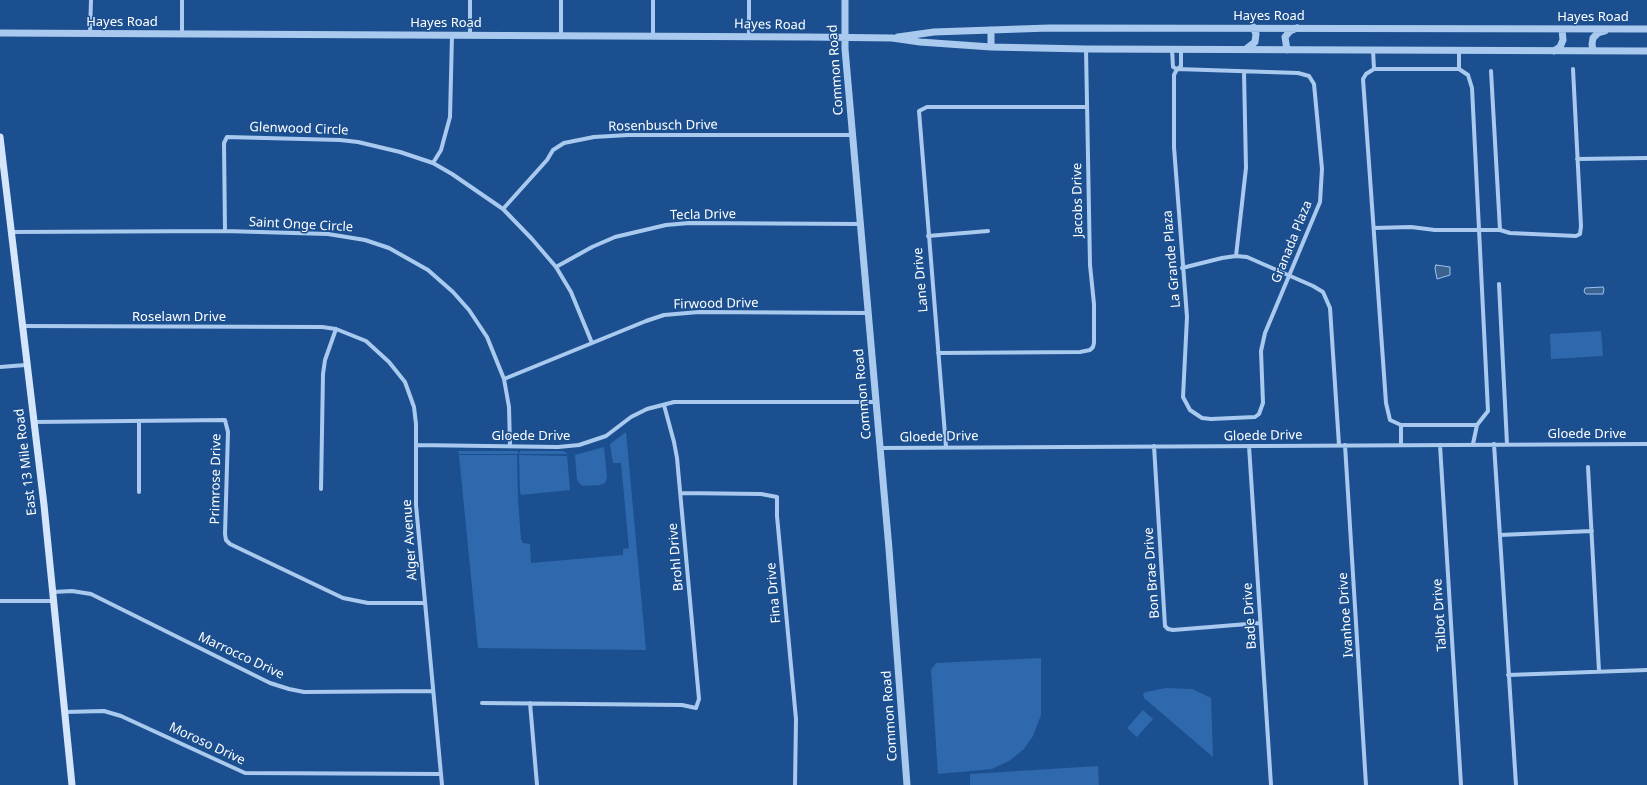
<!DOCTYPE html>
<html>
<head>
<meta charset="utf-8">
<style>
	body { margin:0 }
	canvas { display:block; background:#1b4f8f }
</style>
</head>
<body>
<canvas width="1647" height="785"></canvas>
<script>
const ctx = document.querySelector('canvas').getContext('2d');
ctx.lineJoin = 'round';
function paint(path, color) { ctx.fillStyle = color; ctx.fill(path, 'evenodd'); }
const toPath = rows => new Path2D(rows.map(r => 'M' + r).join(''));
function stroke(path, color, width, dash) { ctx.strokeStyle = color; ctx.lineWidth = width; ctx.lineCap = dash ? 'butt' : 'round'; ctx.setLineDash(dash || []); ctx.stroke(path); }
function drawText(font, color, halo, rows, align = 'center') {
  ctx.font = font + ' "Noto Sans",sans-serif'; ctx.lineWidth = 3; ctx.setLineDash([]); ctx.textBaseline = 'middle'; ctx.strokeStyle = halo; ctx.fillStyle = color; for (const [text, x, y, turn = 0] of rows) {
    ctx.save(); ctx.translate(x, y); ctx.rotate((+turn || 0) * Math.PI / 180); ctx.textAlign = isNaN(turn) ? turn : align; if (halo) ctx.strokeText(text, 0, 0); ctx.fillText(text, 0, 0); ctx.restore();
  }
}
paint(toPath([
	[1601,331,1603,356,1551,359,1550,334],
	[626,432,646,650,478,648,459,455,517,455,518,500,521,539,523,543,530,544,531,563,623,555,623,549,629,548,621,463,613,463,610,444],
	[604,447,607,478,605,483,600,485,583,486,580,484,577,480,575,455],
	[458,451,518,451,518,454,459,454],
	[520,451,563,451,568,454,519,454],
	[519,455,567,456,570,490,521,495,520,491],
	[1041,658,1041,715,1033,736,1024,749,1009,761,992,769,938,774,931,670,936,663],
	[1166,688,1192,689,1211,698,1213,757,1144,698,1143,694,1146,692],
	[1143,710,1153,719,1137,737,1127,728],
	[1098,766,1099,785,970,785,970,774]
]), '#2e69ad');
const water = toPath([
	[1436,265,1450,267,1450,275,1437,279,1435,268,1436,265],
	[1603,287,1604,289,1603,294,1586,294,1584,292,1585,288,1603,287]
]);
paint(water, '#3c6290');
stroke(water, '#9cc4f0', 1);
stroke(toPath([
	[90,33,91,0],
	[182,34,182,0],
	[470,35,470,0],
	[561,36,561,0],
	[653,36,653,0],
	[749,37,749,0],
	[1172,49,1173,67,1177,69],
	[1373,50,1374,69],
	[1459,50,1459,69],
	[1177,69,1298,73,1309,76,1314,84,1322,169,1320,202,1265,333,1261,351,1263,403,1259,414,1255,417,1211,419,1202,418,1190,410,1183,397,1187,317,1174,147,1174,75,1177,69,1181,66,1181,49],
	[1491,71,1500,230,1510,233,1576,236,1580,234,1581,226,1573,69],
	[1577,159,1647,158],
	[433,163,441,150,450,117,452,35],
	[503,209,547,160,553,150,564,143,594,137,628,135,853,135],
	[1374,228,1411,227,1435,230,1500,230],
	[225,231,224,143,227,137,340,140,358,142,400,152,433,163,452,174,503,209,532,239,556,267,571,292,592,343],
	[11,232,225,231,328,234,365,240,389,248,428,270,453,292,469,310,487,337,504,379,509,407,510,446],
	[928,236,988,231],
	[1236,256,1246,168,1244,72],
	[556,267,592,247,615,237,666,225,689,223,860,224],
	[1182,268,1222,258,1236,256,1247,257,1313,286,1323,292,1330,308,1339,445],
	[1499,284,1507,444],
	[22,326,322,327,336,329,366,341,389,362,405,382,414,407,416,424,416,505,442,785],
	[938,353,1080,352,1090,350,1093,347,1094,343,1094,304,1090,265,1086,49],
	[0,367,26,365],
	[504,379,646,321,664,315,699,312,868,313],
	[34,422,225,420,228,432,225,534,226,540,230,544,343,598,368,603,425,603],
	[1401,425,1477,425,1488,411,1472,88,1468,75,1459,69,1374,69,1366,74,1363,79,1386,403,1390,420,1401,425,1401,445],
	[1473,444,1477,425],
	[1494,444,1516,785],
	[416,445,558,447,579,445,606,436,631,417,647,409,674,402,876,402],
	[1345,445,1366,785],
	[1440,445,1461,785],
	[1154,446,1165,626,1168,629,1173,630,1260,623],
	[1249,446,1271,785],
	[946,447,919,111,927,107,1087,107],
	[880,448,1647,444],
	[1588,467,1599,671],
	[321,489,323,374,325,360,336,329],
	[139,492,139,421],
	[680,493,761,494,777,497,777,516,796,719,795,785],
	[1500,535,1592,531],
	[53,592,72,591,91,594,270,683,289,689,304,692,433,691],
	[0,601,54,601],
	[1508,675,1647,670],
	[482,703,682,705,696,708,699,699,677,458,674,442,664,405],
	[530,703,537,785],
	[65,712,104,711,121,716,245,773,440,774]
]), '#a9c9ee', 4);
stroke(toPath([
	[845,0,845,49,889,549,907,785],
	[991,30,991,47],
	[0,33,809,37,892,38,920,42,991,47,1086,49,1647,51],
	[898,37,934,32,1049,28,1647,29],
	[1246,49,1255,42,1256,34,1253,27],
	[1287,50,1285,37,1290,31,1297,28],
	[1554,51,1560,47,1563,40,1562,29],
	[1593,51,1592,44,1593,38,1598,33,1605,31]
]), '#a9c9ee', 7);
stroke(toPath([
	[0,137,44,505,72,785]
]), '#d6e6fa', 7);
drawText('13px', '#fff', '#1b4f8f', [
	["Hayes Road",1269,16],
	["Hayes Road",1593,17],
	["Hayes Road",122,22],
	["Hayes Road",446,23],
	["Hayes Road",770,25,1],
	["Common Road",836,70,-94],
	["Rosenbusch Drive",663,126,-1],
	["Glenwood Circle",299,129,2],
	["Jacobs Drive",1078,200,-91],
	["Tecla Drive",703,215,-1],
	["Saint Onge Circle",301,225,3],
	["Granada Plaza",1292,242,-68],
	["La Grande Plaza",1172,259,-95],
	["Lane Drive",921,280,-95],
	["Firwood Drive",716,304,-1],
	["Roselawn Drive",179,317],
	["Common Road",863,394,-95],
	["Gloede Drive",1587,434],
	["Gloede Drive",531,436],
	["Gloede Drive",1263,436,-1],
	["Gloede Drive",939,437,-1],
	["East 13 Mile Road",26,462,-97],
	["Primrose Drive",216,479,-89],
	["Alger Avenue",410,540,-94],
	["Brohl Drive",676,557,-95],
	["Bon Brae Drive",1152,573,-94],
	["Fina Drive",774,593,-95],
	["Ivanhoe Drive",1346,615,-94],
	["Talbot Drive",1440,615,-94],
	["Bade Drive",1250,616,-94],
	["Marrocco Drive",241,656,25],
	["Common Road",890,716,-94],
	["Moroso Drive",207,744,25]
]);
</script>
</body>
</html>
